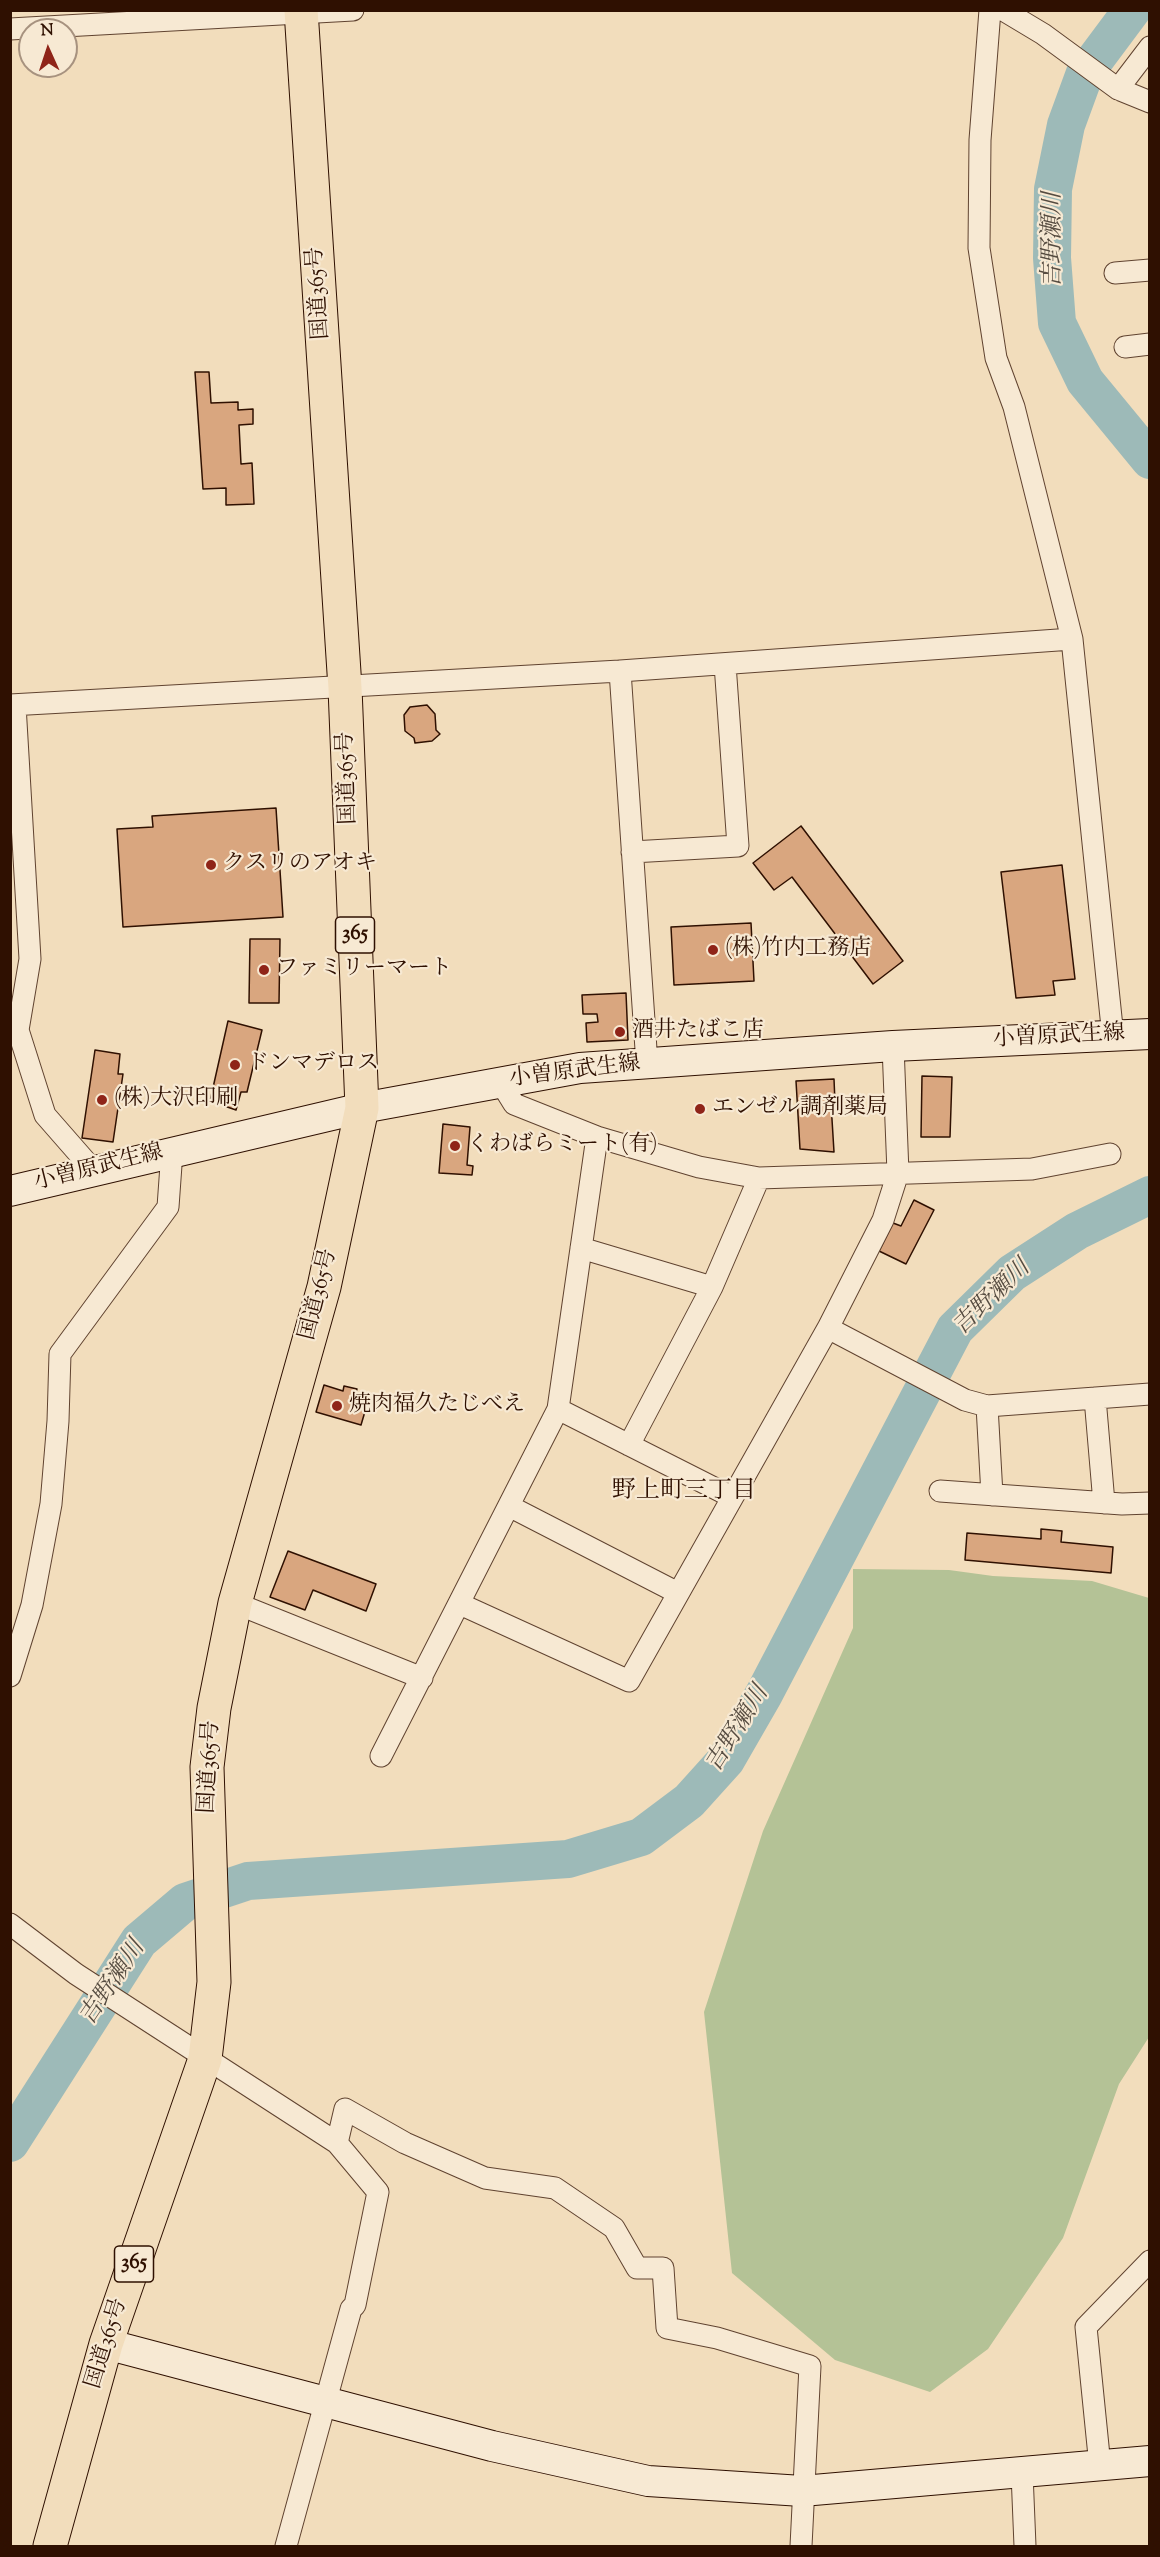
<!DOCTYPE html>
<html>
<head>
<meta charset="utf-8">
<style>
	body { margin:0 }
	#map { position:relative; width:1160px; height:2557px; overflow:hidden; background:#f2ddbc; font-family:"Sorts Mill Goudy",serif }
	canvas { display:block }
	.frame { position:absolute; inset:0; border:12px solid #2f1001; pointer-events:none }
	.north { position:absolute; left:18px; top:18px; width:60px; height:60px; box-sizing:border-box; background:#f7e9d3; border:2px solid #a7927f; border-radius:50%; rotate:357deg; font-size:16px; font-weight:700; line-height:24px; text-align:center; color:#2f1001 }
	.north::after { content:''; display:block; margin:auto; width:21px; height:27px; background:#8f2418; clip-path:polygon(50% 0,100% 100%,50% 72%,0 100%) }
</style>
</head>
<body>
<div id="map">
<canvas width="1160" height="2557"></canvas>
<div class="frame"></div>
<div class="north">N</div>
</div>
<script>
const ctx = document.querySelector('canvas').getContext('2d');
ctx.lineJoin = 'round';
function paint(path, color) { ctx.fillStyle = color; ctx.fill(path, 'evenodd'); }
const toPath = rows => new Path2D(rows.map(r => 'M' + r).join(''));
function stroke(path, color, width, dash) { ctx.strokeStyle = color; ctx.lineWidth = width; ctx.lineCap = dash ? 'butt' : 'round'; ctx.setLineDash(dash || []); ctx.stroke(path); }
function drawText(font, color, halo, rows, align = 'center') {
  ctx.font = font + ' "Sorts Mill Goudy","Noto Serif JP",serif'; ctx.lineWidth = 4.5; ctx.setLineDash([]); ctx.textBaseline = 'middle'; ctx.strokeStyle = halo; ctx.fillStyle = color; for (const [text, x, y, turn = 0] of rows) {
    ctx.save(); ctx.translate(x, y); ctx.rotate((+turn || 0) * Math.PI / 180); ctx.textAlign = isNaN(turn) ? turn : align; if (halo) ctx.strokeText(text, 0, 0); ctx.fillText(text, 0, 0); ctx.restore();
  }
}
paint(toPath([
	[853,1569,949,1570,993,1576,1092,1581,1149,1598,1149,2037,1119,2084,1063,2238,988,2349,930,2392,835,2360,732,2273,704,2012,763,1831,853,1628]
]), '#b4c296');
stroke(toPath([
	[1132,10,1085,73,1066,125,1053,189,1052,258,1057,323,1085,381,1150,460],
	[10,2143,139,1941,185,1902,248,1881,568,1859,641,1837,689,1801,726,1760,764,1694,955,1329,1012,1273,1077,1231,1150,1195]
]), '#9dbab8', 38);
const building = toPath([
	[195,372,209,372,211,403,238,402,238,410,253,409,253,424,239,425,241,464,252,463,254,504,226,505,226,488,203,489,195,372],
	[427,705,435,714,436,730,440,734,432,741,415,743,414,738,405,731,404,715,410,707,427,705],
	[276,808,283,917,123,927,117,829,153,827,152,816,276,808],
	[801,826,903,961,873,984,792,877,774,890,753,863,801,826],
	[1062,865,1075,979,1053,981,1055,995,1016,998,1001,872,1062,865],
	[751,923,754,981,674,985,671,927,751,923],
	[250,939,280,939,279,1003,249,1003,250,939],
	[626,993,628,1040,587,1042,586,1023,598,1022,597,1014,583,1014,582,995,626,993],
	[228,1021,262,1030,247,1092,241,1092,236,1110,210,1101,228,1021],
	[95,1050,120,1054,118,1074,123,1074,113,1142,82,1138,95,1050],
	[922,1076,952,1077,950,1137,921,1137,922,1076],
	[834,1079,835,1103,831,1103,834,1152,800,1149,796,1081,834,1079],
	[443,1124,470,1127,467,1165,473,1166,472,1175,439,1173,443,1124],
	[914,1200,934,1210,906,1264,879,1251,893,1223,901,1226,914,1200],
	[324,1385,343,1391,344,1386,357,1389,355,1395,369,1398,361,1425,316,1412,324,1385],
	[1041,1529,1062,1531,1061,1542,1113,1547,1111,1573,965,1560,967,1533,1041,1539,1041,1529],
	[288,1551,376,1584,366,1611,313,1590,305,1610,270,1597,288,1551]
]);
paint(building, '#d9a67f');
stroke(building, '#2f1001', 1.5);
const street = toPath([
	[990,10,980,140,979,248,996,358,1014,407,1072,639,1113,1037],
	[1003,10,1043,34,1118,89,1150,102],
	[10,29,353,10],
	[1118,89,1150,47],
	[1115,273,1150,270],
	[1125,347,1150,344],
	[620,671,647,1064],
	[10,705,620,671,1072,639],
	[15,705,30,959,18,1030,45,1115,94,1171],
	[632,852,738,846,725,664],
	[597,1137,699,1167,759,1178,1032,1169,1110,1154],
	[581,1248,712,1287],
	[828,1328,965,1400,987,1406,1150,1394],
	[1095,1398,1104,1503],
	[987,1406,992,1495],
	[558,1409,732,1497],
	[629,1445,712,1287,759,1178],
	[940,1491,1122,1504,1150,1503],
	[509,1506,678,1593],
	[235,1603,422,1678],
	[460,1604,629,1681,828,1328,883,1220,898,1173,893,1046],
	[10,1676,32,1605,51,1504,58,1421,60,1354,168,1207,172,1151],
	[381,1756,558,1409,597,1137,514,1104,501,1083],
	[10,1924,76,1974,337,2143,378,2192,355,2305,351,2309,286,2546],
	[337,2143,345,2109,405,2143,485,2178,555,2188,614,2228,637,2268,663,2268,667,2328,717,2338,810,2366,801,2546],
	[1100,2466,1086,2327,1150,2261],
	[1022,2473,1025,2546]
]);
const secondary = toPath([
	[10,1191,362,1108,580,1068,893,1046,1150,1034],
	[106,2344,492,2446,648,2481,802,2491,1150,2461]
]);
const highway = toPath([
	[50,2546,106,2344,205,2059,214,1982,207,1767,214,1708,235,1603,324,1287,362,1108,345,688,301,10]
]);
stroke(street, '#604330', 23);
stroke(secondary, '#2f1001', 32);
stroke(highway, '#2f1001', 35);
stroke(street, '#f7e9d3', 21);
stroke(secondary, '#f7e9d3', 30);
stroke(highway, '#f2ddbc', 33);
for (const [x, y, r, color] of [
	[211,865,6,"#8f2418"],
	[713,950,6,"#8f2418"],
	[264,970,6,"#8f2418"],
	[620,1032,6,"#8f2418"],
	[235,1065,6,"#8f2418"],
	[102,1100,6,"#8f2418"],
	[700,1109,6,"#8f2418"],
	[455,1146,6,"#8f2418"],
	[337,1406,6,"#8f2418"]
]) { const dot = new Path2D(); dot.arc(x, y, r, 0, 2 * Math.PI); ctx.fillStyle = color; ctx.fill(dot); stroke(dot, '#f7e9d3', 2); }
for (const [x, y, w] of [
	[355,935,39],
	[134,2264,39]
]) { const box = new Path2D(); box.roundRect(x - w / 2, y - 18, w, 36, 4.5); ctx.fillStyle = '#f7e9d3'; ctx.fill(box); stroke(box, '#2f1001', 1.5); }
drawText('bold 21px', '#2f1001', null, [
	["365",355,935],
	["365",134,2264]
]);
drawText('22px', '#2f1001', '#f7e9d3', [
	["国道365号",320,293,-94],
	["国道365号",349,778,-92],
	["小曽原武生線",1059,1038,-3],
	["小曽原武生線",575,1073,-7],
	["小曽原武生線",99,1169,-14],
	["国道365号",320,1295,-76],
	["国道365号",211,1767,-87],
	["国道365号",108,2344,-73]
]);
drawText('22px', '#2f1001', '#f7e9d3', [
	["クスリのアオキ",223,865],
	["(株)竹内工務店",725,950],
	["ファミリーマート",276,970],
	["酒井たばこ店",632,1032],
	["ドンマデロス",247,1065],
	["(株)大沢印刷",114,1100],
	["エンゼル調剤薬局",712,1109],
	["くわばらミート(有)",467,1146],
	["焼肉福久たじべえ",349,1406]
], 'left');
drawText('italic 24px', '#564c41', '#f7e9d3', [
	["吉野瀬川",1055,240,-90],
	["吉野瀬川",993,1299,-44],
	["吉野瀬川",739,1730,-58],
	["吉野瀬川",114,1984,-56]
]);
drawText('24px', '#2f1001', '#f7e9d3', [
	["野上町三丁目",684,1493]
]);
</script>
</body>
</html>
